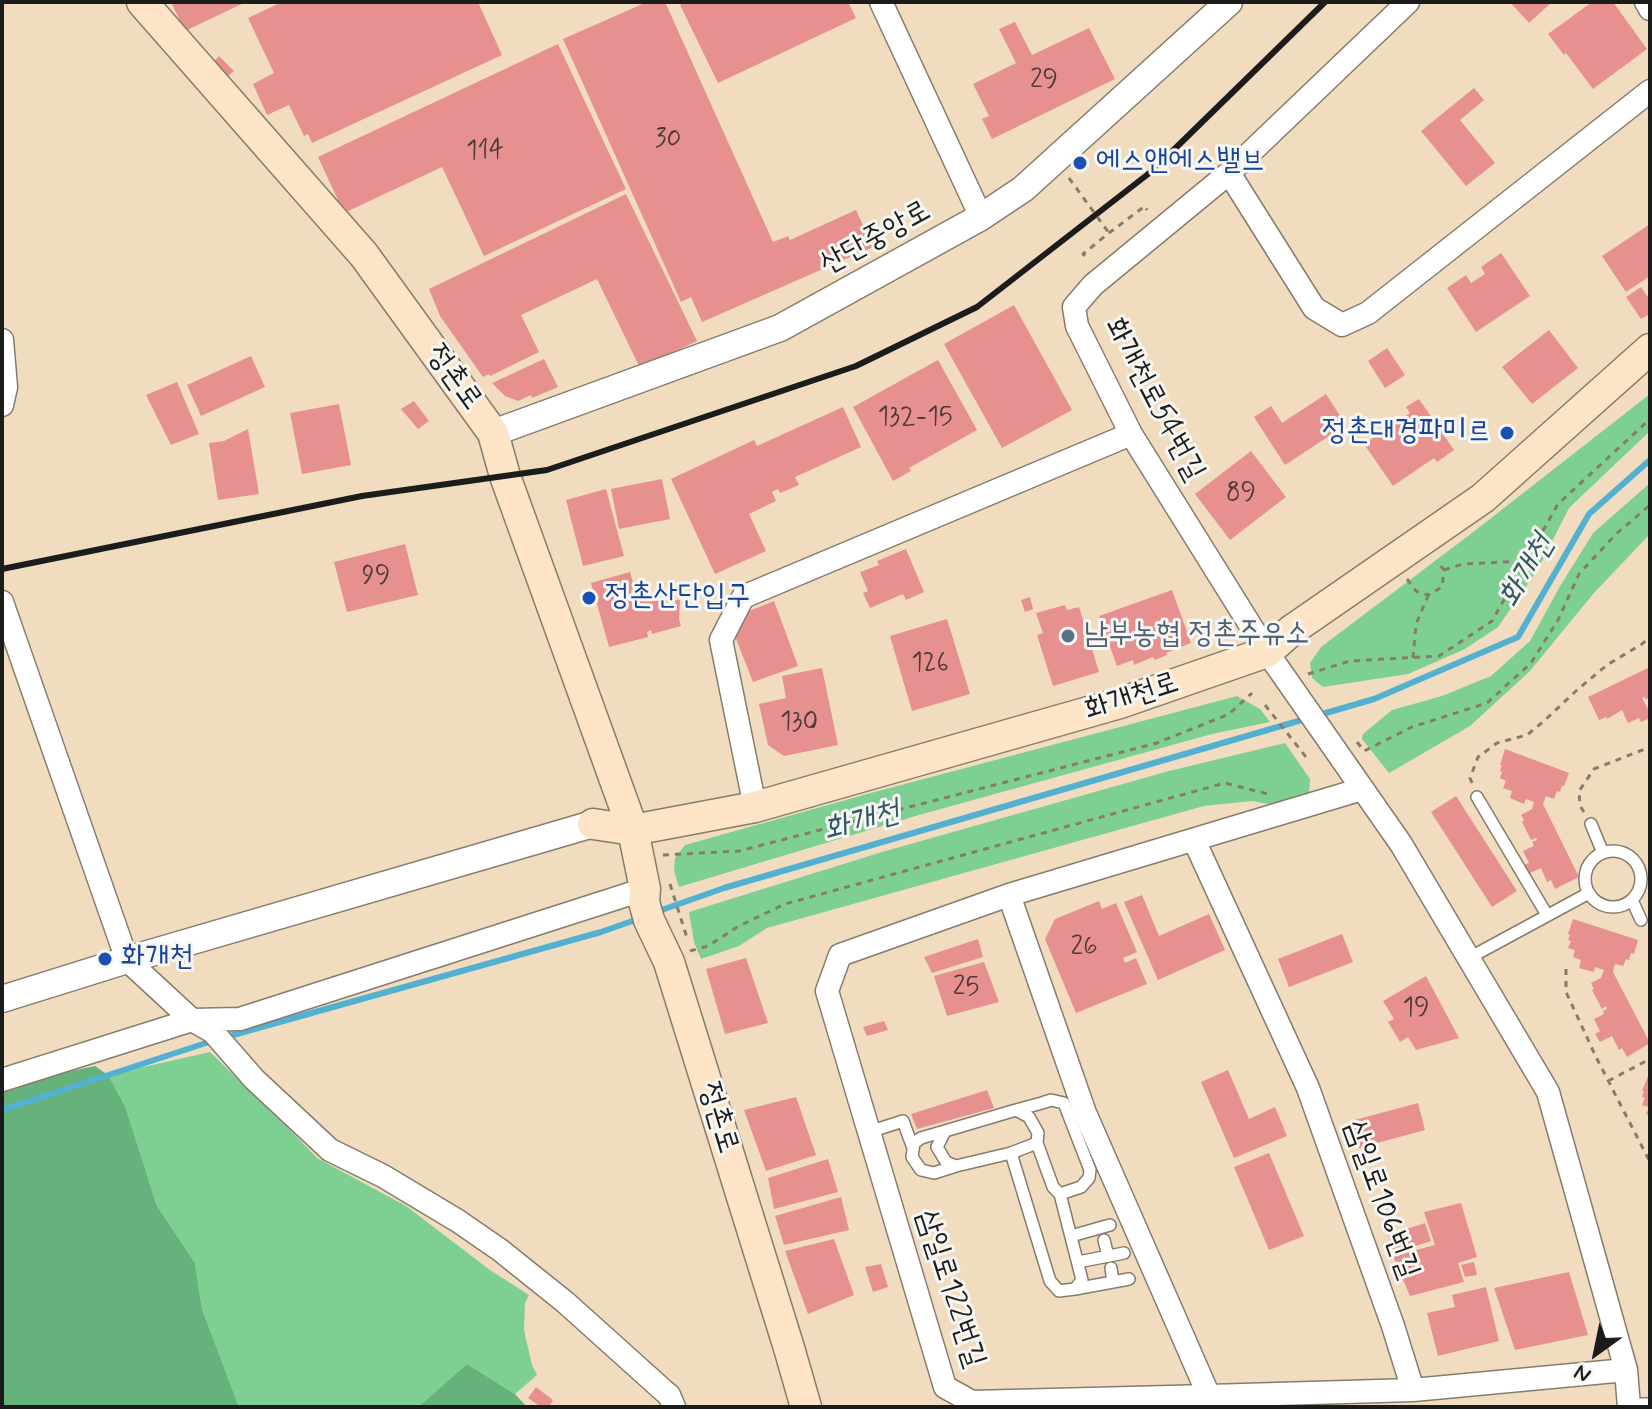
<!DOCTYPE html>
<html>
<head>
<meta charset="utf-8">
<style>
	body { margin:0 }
	#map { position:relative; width:1652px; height:1409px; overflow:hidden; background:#f1dcbf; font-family:Mynerve,sans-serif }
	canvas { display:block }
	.frame { position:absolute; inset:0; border:4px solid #1c1c1c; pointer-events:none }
	.north { position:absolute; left:1556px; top:1313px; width:80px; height:80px; -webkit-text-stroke:6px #f6f6f2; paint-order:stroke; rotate:213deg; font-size:22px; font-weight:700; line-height:32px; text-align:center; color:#1c1c1c }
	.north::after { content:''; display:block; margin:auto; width:28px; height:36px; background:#1c1c1c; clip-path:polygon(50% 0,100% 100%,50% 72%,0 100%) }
</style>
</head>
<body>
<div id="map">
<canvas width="1652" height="1409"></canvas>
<div class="frame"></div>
<div class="north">N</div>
</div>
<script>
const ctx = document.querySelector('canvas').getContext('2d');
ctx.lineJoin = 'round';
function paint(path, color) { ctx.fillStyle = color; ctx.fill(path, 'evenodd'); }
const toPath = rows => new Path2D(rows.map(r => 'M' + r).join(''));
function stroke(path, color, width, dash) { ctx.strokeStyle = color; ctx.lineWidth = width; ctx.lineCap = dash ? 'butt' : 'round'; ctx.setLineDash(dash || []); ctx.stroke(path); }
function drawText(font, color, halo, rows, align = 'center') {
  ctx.font = font + ' Mynerve,"Poor Story",sans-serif'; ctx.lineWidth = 6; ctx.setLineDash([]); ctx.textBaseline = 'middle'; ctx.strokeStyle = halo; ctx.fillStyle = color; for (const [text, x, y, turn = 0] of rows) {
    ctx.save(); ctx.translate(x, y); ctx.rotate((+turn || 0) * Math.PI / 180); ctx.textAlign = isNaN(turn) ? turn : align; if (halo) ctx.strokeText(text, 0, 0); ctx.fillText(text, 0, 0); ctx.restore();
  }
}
paint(toPath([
	[1650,394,1650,431,1569,508,1538,569,1498,627,1465,649,1408,674,1323,687,1312,678,1310,663,1321,647,1472,533],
	[1650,483,1650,534,1593,594,1530,671,1470,726,1389,773,1362,739,1363,734,1392,710,1442,696,1491,676,1530,641,1559,588,1593,533],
	[1237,696,1260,709,1270,722,1212,734,919,815,679,887,674,871,675,858,685,845,867,794],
	[1285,743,1310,779,1309,798,1274,805,1252,801,1204,806,767,928,739,946,701,959,694,942,689,912,882,852,1169,771],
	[210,1052,292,1132,317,1158,406,1206,490,1270,529,1295,525,1303,524,1330,532,1365,537,1375,515,1394,467,1364,418,1407,239,1407,202,1309,195,1263,157,1206,125,1106,108,1075]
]), '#7ed092');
paint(toPath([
	[95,1066,108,1075,125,1106,157,1206,195,1263,202,1309,239,1407,2,1407,2,1086],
	[467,1364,515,1394,527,1407,418,1407]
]), '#66b27c');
stroke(toPath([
	[656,912,724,888,1374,699,1518,637,1589,514,1650,460],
	[226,1037,601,932,638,919],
	[2,1110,215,1040]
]), '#52b1d1', 6);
paint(toPath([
	[171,2,246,2,185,31],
	[282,2,478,2,502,55,312,143,308,134,304,136,289,105,267,115,253,84,274,73,248,18],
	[647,2,665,2,773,242,788,236,790,240,856,210,873,247,702,322,691,297,681,302,563,39],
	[686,2,848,2,856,18,718,83,680,5],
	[1510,2,1552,2,1529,23],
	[1592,2,1613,2,1647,49,1593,89,1566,53,1564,55,1548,34],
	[1015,22,1032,55,1089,28,1115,79,992,139,982,119,989,116,973,84,1016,63,999,29],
	[558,44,626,189,484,256,442,167,344,213,318,157],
	[219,56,234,71,225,79,211,65],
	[1474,88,1484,100,1460,120,1495,163,1466,186,1421,131],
	[626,194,697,341,640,368,597,279,521,315,539,352,490,376,489,374,483,377,440,316,429,289],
	[1650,224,1650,276,1626,292,1602,256],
	[1501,253,1530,296,1476,332,1447,288,1466,275,1471,283,1485,274,1481,267],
	[1641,287,1650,300,1650,314,1641,319,1626,297],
	[1014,305,1072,410,1002,448,944,344],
	[1549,330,1578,368,1532,404,1502,367],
	[1387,348,1405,375,1385,388,1368,361],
	[251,356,265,387,201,416,187,385],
	[544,359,558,387,532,398,531,395,518,401,505,396,492,383],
	[938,360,977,430,909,468,911,471,893,481,853,407],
	[177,382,199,434,171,445,146,395],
	[1326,394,1346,425,1285,465,1254,417,1271,406,1282,423],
	[1419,399,1454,450,1437,462,1434,458,1393,486,1364,444,1410,413,1406,407],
	[414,401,429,421,418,429,401,409],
	[339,404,351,465,302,474,290,413],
	[843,407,861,447,795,477,799,485,780,493,778,489,772,492,776,501,749,514,766,551,715,574,671,479,754,440,757,446],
	[248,429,259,494,218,500,209,443,224,441],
	[1251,451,1286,497,1230,540,1195,494],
	[662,479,670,519,619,529,611,489],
	[606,489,624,556,583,566,566,500],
	[405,544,418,595,347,612,334,562],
	[906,549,924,592,906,600,903,594,870,608,863,593,868,591,860,572,879,565,877,561],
	[630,572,638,600,649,597,650,599,680,600,679,619,681,626,652,634,651,630,647,632,648,637,609,647,591,583],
	[1172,590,1191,643,1166,653,1167,655,1155,660,1153,657,1134,665,1133,660,1117,666,1099,616],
	[1030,597,1033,609,1025,612,1021,600],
	[774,601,798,666,753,682,733,631,744,613],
	[1065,605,1067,610,1079,607,1099,672,1053,686,1037,635,1043,633,1036,613],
	[947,619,970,694,912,711,890,636],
	[1650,667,1650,697,1646,699,1644,697,1642,698,1650,713,1650,718,1641,722,1639,718,1628,723,1622,710,1607,719,1606,717,1599,720,1588,697],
	[822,668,838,745,784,756,768,745,759,704,786,698,782,676],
	[1505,749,1569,773,1564,786,1562,786,1560,792,1557,791,1554,799,1546,796,1543,804,1579,877,1555,889,1551,880,1547,882,1541,868,1528,874,1524,865,1529,863,1523,851,1534,846,1532,842,1537,840,1536,838,1531,840,1522,822,1524,820,1521,815,1532,809,1534,802,1526,799,1524,804,1510,798,1512,791,1503,788,1506,781,1500,778,1502,772,1500,771,1502,765,1500,765],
	[1456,796,1517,891,1492,907,1431,812],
	[1142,895,1159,936,1209,914,1225,950,1158,980,1124,902],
	[1099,901,1102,909,1116,903,1137,952,1123,958,1125,963,1136,958,1147,984,1076,1013,1045,939,1055,919],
	[1573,919,1638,940,1634,954,1631,953,1629,960,1626,959,1623,966,1615,964,1613,972,1650,1043,1627,1057,1622,1048,1619,1050,1612,1036,1600,1042,1595,1034,1600,1031,1594,1019,1604,1014,1603,1011,1607,1009,1606,1006,1602,1009,1592,990,1594,989,1591,983,1601,978,1604,970,1595,967,1594,972,1579,968,1581,960,1573,957,1575,950,1568,948,1571,941,1568,940,1570,935,1568,934],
	[1342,934,1353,962,1289,987,1278,959],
	[978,939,983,957,932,973,924,957],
	[746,958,768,1023,725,1034,706,969],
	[984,962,999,1002,947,1016,934,976],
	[1426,976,1459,1038,1416,1050,1408,1037,1400,1042,1388,1022,1394,1019,1383,1001],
	[884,1021,888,1030,867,1036,863,1027],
	[1228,1070,1249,1119,1275,1107,1287,1136,1234,1158,1201,1082],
	[1648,1076,1650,1076,1650,1115,1646,1114,1649,1107,1642,1105,1645,1098,1642,1097,1644,1091,1642,1091],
	[987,1090,994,1108,917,1129,911,1114],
	[796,1097,816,1155,766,1171,744,1110],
	[1418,1103,1425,1130,1359,1148,1351,1121],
	[1269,1153,1304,1236,1269,1250,1234,1167],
	[828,1159,838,1192,774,1209,768,1178],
	[841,1197,849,1230,784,1245,775,1216],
	[1461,1203,1477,1257,1458,1263,1464,1282,1410,1296,1393,1256,1435,1245,1424,1212],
	[1425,1223,1431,1241,1394,1253,1388,1235],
	[834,1239,854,1295,808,1314,785,1251],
	[1474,1262,1477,1275,1465,1277,1461,1265],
	[881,1264,888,1287,873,1292,865,1267],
	[1569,1272,1588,1335,1515,1350,1494,1288],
	[1486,1287,1499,1341,1438,1356,1427,1313,1455,1307,1452,1295],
	[536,1387,553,1400,549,1407,541,1407,528,1398]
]), '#e69190');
const service = toPath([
	[1477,797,1547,915],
	[1591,824,1603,853],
	'1585 879a28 28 0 1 1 56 0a28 28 0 1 1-56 0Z',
	[1632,900,1641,920],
	[1469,958,1589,893],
	[1016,1110,1029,1117,1038,1133,1037,1143,1011,1153,956,1166,946,1162,937,1147,945,1131,1016,1110,1042,1103,1051,1100,1064,1103,1090,1170,1089,1178,1081,1187,1060,1194,1053,1187,1037,1143],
	[945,1131,921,1138,914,1143,912,1157,921,1170,934,1173,956,1166],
	[869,1132,903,1121,913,1148],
	[1011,1153,1050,1281,1059,1291,1075,1289,1082,1280,1060,1194],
	[1071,1236,1110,1225],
	[1104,1240,1108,1256],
	[1078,1262,1124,1253],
	[1111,1268,1113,1282],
	[1075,1289,1129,1279],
	[1629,1404,1650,1404]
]);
const minor = toPath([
	[881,2,981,217],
	[1408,2,1229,173,1093,285,1074,307,1077,326,1131,434,1267,652,1401,844,1548,1092,1626,1370,1629,1407],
	[1646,2,1650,9],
	[1229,173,1314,308,1342,325,1368,313,1650,91],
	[2,340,6,387,2,405],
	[2,602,127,960,192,1020,213,1032,254,1079,330,1150,383,1176,458,1221,500,1250,565,1302,664,1391,669,1395,674,1407],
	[1362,789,1009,895,840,955,827,991,945,1387,972,1402,1209,1396,1413,1390,1626,1370],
	[755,807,721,640,743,597,1131,434],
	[1194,840,1308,1088,1393,1326,1413,1390],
	[1009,895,1085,1113,1209,1396,1210,1407],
	[2,1080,192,1020,240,1019,645,889]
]);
const tertiary = toPath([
	[493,433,780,328,981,217,1023,189,1229,2],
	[2,999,127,960,593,824]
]);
const secondary = toPath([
	[142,2,364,255,493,433,505,476,633,830,645,889,644,902,649,920,669,962,789,1348,806,1407],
	[593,824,633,830,755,807,1120,703,1267,652,1292,630,1483,498,1650,349]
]);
stroke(service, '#867c6e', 14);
stroke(minor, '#867c6e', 25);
stroke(tertiary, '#867c6e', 29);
stroke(secondary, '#867c6e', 33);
stroke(toPath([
	[1085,256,1083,254,1109,233,1145,206,1147,210],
	[1444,570,1463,564,1525,561],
	[1407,579,1416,591,1428,595,1442,587,1444,570,1437,561],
	[1413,658,1416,624,1428,596],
	[1308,674,1350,661,1439,656,1492,621,1558,504,1650,419],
	[1265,705,1306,757],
	[1357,742,1364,751,1412,727,1487,703,1531,663,1558,620,1579,574,1615,535,1650,505],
	[1472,783,1470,778,1478,757,1497,743,1527,735,1544,721,1577,690,1607,665,1642,644,1650,637],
	[1584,812,1580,806,1579,791,1594,769,1650,747],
	[663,855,739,851,1157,743,1229,714,1252,693],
	[670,884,688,941],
	[690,951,708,946,739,926,785,904,1225,783,1268,794],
	[1566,969,1566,992,1596,1057,1650,1162],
	[1650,982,1650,985],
	[1608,1081,1650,1059]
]), '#867c6e', 3, [6, 6]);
stroke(service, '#fff', 11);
stroke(minor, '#fff', 22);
stroke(tertiary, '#fff', 26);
stroke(secondary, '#fee4c6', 30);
stroke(toPath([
	[2,569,362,496,547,470,856,366,977,307,1152,171,1325,2]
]), '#1c1c1c', 6);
stroke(toPath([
	[1069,178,1109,233]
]), '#867c6e', 3, [6, 6]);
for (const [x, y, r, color] of [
	[1080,163,8,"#1a4fb4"],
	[1507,433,8,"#1a4fb4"],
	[589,598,8,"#1a4fb4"],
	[1068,636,8,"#5c6f8a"],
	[105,959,8,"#1a4fb4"]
]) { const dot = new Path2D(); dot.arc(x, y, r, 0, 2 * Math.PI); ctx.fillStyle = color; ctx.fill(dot); stroke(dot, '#f6f6f2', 3); }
drawText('26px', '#4e3939', null, [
	["29",1044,82],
	["30",668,141],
	["114",485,153],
	["132-15",915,419],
	["89",1241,495],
	["99",376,578],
	["126",930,665],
	["130",799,724],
	["26",1084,949],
	["25",966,989],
	["19",1416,1010]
]);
drawText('30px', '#164399', '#f6f6f2', [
	["에스앤에스밸브",1096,163],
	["정촌대경파미르",1491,433,"right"],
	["정촌산단입구",605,598],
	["화개천",121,959]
], 'left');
drawText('30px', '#1c1c1c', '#f6f6f2', [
	["산단중앙로",876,239,-29],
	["정촌로",453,378,54],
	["화개천로54번길",1153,400,62],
	["화개천로",1132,698,-18],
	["정촌로",717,1118,73],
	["삼일로106번길",1380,1200,70],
	["삼일로122번길",949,1289,72]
]);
drawText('30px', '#4e5e75', '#f6f6f2', [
	["남부농협 정촌주유소",1084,636]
], 'left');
drawText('italic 32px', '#325864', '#f6f6f2', [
	["화개천",1528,572,-60],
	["화개천",862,823,-16]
]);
</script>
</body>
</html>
